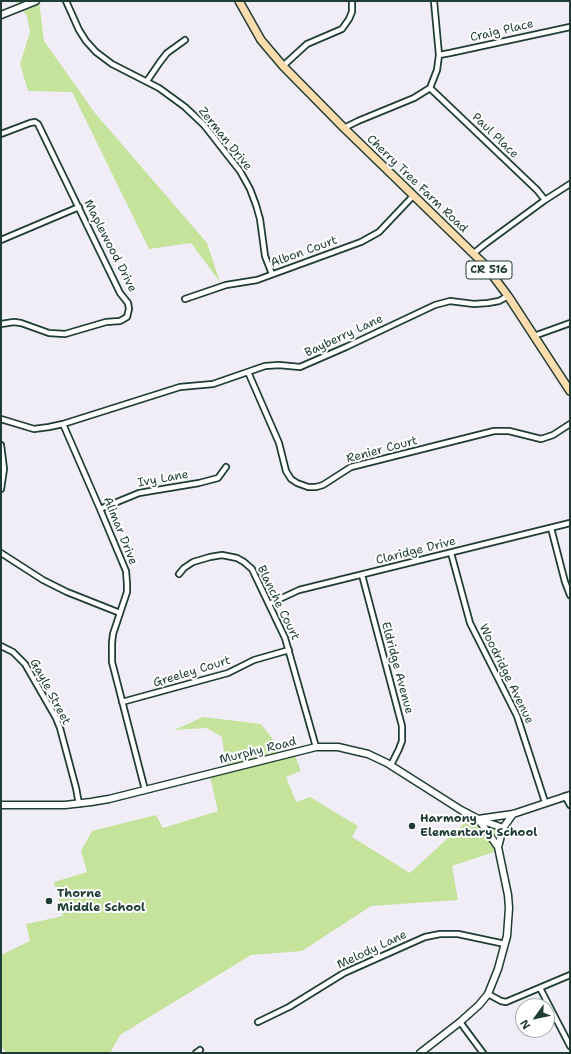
<!DOCTYPE html>
<html>
<head>
<meta charset="utf-8">
<style>
	body { margin:0 }
	#map { position:relative; width:571px; height:1054px; overflow:hidden; background:#f1edf7; font-family:"Shantell Sans",sans-serif }
	canvas { display:block }
	.frame { position:absolute; inset:0; border:2px solid #1f3d34; pointer-events:none }
	.north { position:absolute; left:515px; top:998px; width:40px; height:40px; box-sizing:border-box; background:#fff; border:1px solid #a5b1ae; border-radius:50%; rotate:237deg; font-size:11px; font-weight:700; line-height:16px; text-align:center; color:#1f3d34 }
	.north::after { content:''; display:block; margin:auto; width:14px; height:18px; background:#1f3d34; clip-path:polygon(50% 0,100% 100%,50% 72%,0 100%) }
</style>
</head>
<body>
<div id="map">
<canvas width="571" height="1054"></canvas>
<div class="frame"></div>
<div class="north">N</div>
</div>
<script>
const ctx = document.querySelector('canvas').getContext('2d');
ctx.lineJoin = 'round';
function paint(path, color) { ctx.fillStyle = color; ctx.fill(path, 'evenodd'); }
const toPath = rows => new Path2D(rows.map(r => 'M' + r).join(''));
function stroke(path, color, width, dash) { ctx.strokeStyle = color; ctx.lineWidth = width; ctx.lineCap = dash ? 'butt' : 'round'; ctx.setLineDash(dash || []); ctx.stroke(path); }
function drawText(font, color, halo, rows, align = 'center') {
  ctx.font = font + ' "Shantell Sans",sans-serif'; ctx.lineWidth = 4; ctx.setLineDash([]); ctx.textBaseline = 'middle'; ctx.strokeStyle = halo; ctx.fillStyle = color; for (const [text, x, y, turn = 0] of rows) {
    ctx.save(); ctx.translate(x, y); ctx.rotate((+turn || 0) * Math.PI / 180); ctx.textAlign = isNaN(turn) ? turn : align; if (halo) ctx.strokeText(text, 0, 0); ctx.fillText(text, 0, 0); ctx.restore();
  }
}
paint(toPath([
	[15,1,39,1,44,41,95,113,207,243,220,282,191,243,149,249,72,92,28,91,20,64,30,32,27,16],
	[203,717,261,724,285,755,294,753,301,771,286,777,296,802,310,797,358,826,352,837,410,873,473,815,501,827,497,851,452,866,458,900,371,906,302,951,251,955,120,1035,110,1053,6,1053,1,1044,1,955,30,941,26,924,63,916,54,882,87,872,81,851,92,831,156,815,163,828,218,811,209,773,226,769,222,737,207,728,174,730]
]), '#c5e39b');
const street = toPath([
	[66,1,79,30,86,41,96,52,112,64,159,88,185,107,204,125,240,171,250,189,256,205,260,219,265,256,272,274],
	[439,55,450,53,570,27],
	[283,66,307,44,342,29,349,19,352,12,352,1],
	[147,81,160,62,167,53,185,40],
	[430,88,537,190,545,200],
	[344,128,358,121,414,98,430,88,437,70,439,55,434,1],
	[1,134,30,123,35,122,38,124,120,293,128,303,129,309,127,317,120,321,106,322,65,334,49,333,21,323,14,322,1,324],
	[1,240,79,207],
	[474,253,485,244,545,200,570,184],
	[185,299,226,285,257,280,361,242,379,232,413,196],
	[534,336,570,323],
	[248,372,279,443,286,471,291,479,297,483,308,487,316,487,323,485,351,467,494,431,509,431,541,439,553,435,570,424],
	[1,419,34,429,49,427,63,424,180,387,213,384,265,366,279,365,300,367,346,347,435,305,450,301,474,304,488,303,499,301,508,296],
	[63,424,100,509,126,571,127,584,127,592,113,634,112,643,112,662,145,790],
	[1,445,4,469,1,489],
	[100,509,139,493,199,483,218,478,226,467],
	[551,528,565,582,570,595],
	[1,553,43,580,67,592,120,613],
	[451,553,470,623,517,716,545,802],
	[179,574,184,568,193,562,210,557,222,555,237,558,244,562,252,569,285,638,316,747],
	[362,575,402,726,402,741,399,749,391,765],
	[269,604,299,590,570,523],
	[1,646,13,652,25,664,56,718,60,728,76,788,79,804],
	[122,702,228,673,254,660,289,650],
	[565,796,570,805],
	[540,988,570,1046],
	[488,994,501,1001,506,1002,570,975],
	[258,1022,289,1007,344,973,425,937,440,934,458,934,505,944],
	[460,1022,483,1053],
	[196,1053,200,1050]
]);
const secondary = toPath([
	[1,15,36,1],
	[1,805,65,805,91,802,109,799,316,747,338,747,368,754,387,763,461,810,478,819,503,828],
	[478,819,513,814,570,795],
	[479,820,498,847],
	[420,1053,460,1022,479,1005,488,994,498,969,507,936,509,908,508,895,498,847,503,828,513,814]
]);
const primary = toPath([
	[239,1,261,40,283,66,344,128,484,264,508,296,570,391]
]);
stroke(street, '#1f3d34', 8);
stroke(secondary, '#1f3d34', 9);
stroke(primary, '#1f3d34', 10);
stroke(street, '#fff', 4.5);
stroke(secondary, '#fff', 6);
stroke(primary, '#fcdcac', 7);
for (const [x, y, r, color] of [
	[412,826,4,"#1f3d34"],
	[49,901,4,"#1f3d34"]
]) { const dot = new Path2D(); dot.arc(x, y, r, 0, 2 * Math.PI); ctx.fillStyle = color; ctx.fill(dot); stroke(dot, '#fff', 1.5); }
for (const [x, y, w] of [
	[489,270,46]
]) { const box = new Path2D(); box.roundRect(x - w / 2, y - 9, w, 18, 3); ctx.fillStyle = '#fff'; ctx.fill(box); stroke(box, '#1f3d34', 1); }
drawText('bold 11px', '#1f3d34', null, [
	["CR 516",489,270]
]);
drawText('12px', '#1f3d34', '#fff', [
	["Craig Place",502,31,-13],
	["Paul Place",495,136,44],
	["Zerman Drive",225,139,51],
	["Cherry Tree Farm Road",417,184,44],
	["Maplewood Drive",110,246,63],
	["Albon Court",304,252,-20],
	["Bayberry Lane",344,336,-25],
	["Renier Court",382,450,-15],
	["Ivy Lane",163,479,-10],
	["Alimar Drive",120,531,68],
	["Claridge Drive",416,551,-14],
	["Blanche Court",278,603,64],
	["Eldridge Avenue",397,668,75],
	["Greeley Court",192,672,-17],
	["Woodridge Avenue",506,674,64],
	["Gayle Street",50,692,62],
	["Murphy Road",258,751,-14],
	["Melody Lane",372,950,-25]
]);
drawText('bold 12px', '#1f3d34', '#fff', [
	["Harmony",420,819],
	["Elementary School",420,833],
	["Thorne",57,894],
	["Middle School",57,908]
], 'left');
</script>
</body>
</html>
